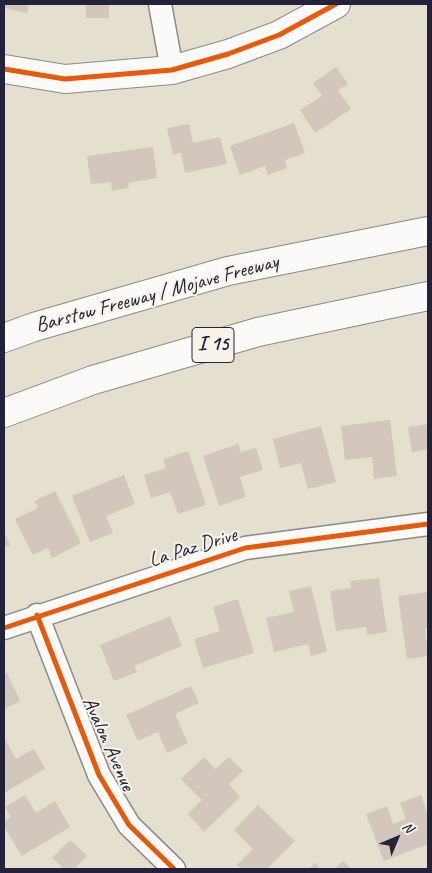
<!DOCTYPE html>
<html>
<head>
<meta charset="utf-8">
<style>
	body { margin:0 }
	#map { position:relative; width:432px; height:873px; overflow:hidden; background:#e4dfce; font-family:Caveat,sans-serif }
	canvas { display:block }
	.frame { position:absolute; inset:0; border:5px solid #22223b; pointer-events:none }
	.north { position:absolute; left:372px; top:813px; width:50px; height:50px; -webkit-text-stroke:4px #f7f3e8; paint-order:stroke; rotate:45deg; font-size:14px; font-weight:700; line-height:20px; text-align:center; color:#22223b }
	.north::after { content:''; display:block; margin:auto; width:18px; height:22px; background:#22223b; clip-path:polygon(50% 0,100% 100%,50% 72%,0 100%) }
</style>
</head>
<body>
<div id="map">
<canvas width="432" height="873"></canvas>
<div class="frame"></div>
<div class="north">N</div>
</div>
<script>
const ctx = document.querySelector('canvas').getContext('2d');
ctx.lineJoin = 'round';
function paint(path, color) { ctx.fillStyle = color; ctx.fill(path, 'evenodd'); }
const toPath = rows => new Path2D(rows.map(r => 'M' + r).join(''));
function stroke(path, color, width, dash) { ctx.strokeStyle = color; ctx.lineWidth = width; ctx.lineCap = dash ? 'butt' : 'round'; ctx.setLineDash(dash || []); ctx.stroke(path); }
function drawText(font, color, halo, rows, align = 'center') {
  ctx.font = font + ' Caveat,sans-serif'; ctx.lineWidth = 4; ctx.setLineDash([]); ctx.textBaseline = 'middle'; ctx.strokeStyle = halo; ctx.fillStyle = color; for (const [text, x, y, turn = 0] of rows) {
    ctx.save(); ctx.translate(x, y); ctx.rotate((+turn || 0) * Math.PI / 180); ctx.textAlign = isNaN(turn) ? turn : align; if (halo) ctx.strokeText(text, 0, 0); ctx.fillText(text, 0, 0); ctx.restore();
  }
}
paint(toPath([
	[4,4,29,4,27,13,4,8],
	[86,4,109,4,109,18,86,18],
	[336,67,348,84,338,90,351,109,315,133,300,110,322,96,313,83],
	[294,123,305,153,285,160,287,168,268,175,265,166,240,175,230,146],
	[189,124,193,143,220,137,227,164,185,173,181,153,173,155,167,128],
	[153,147,157,178,128,183,129,188,112,191,111,182,91,184,87,156],
	[390,420,397,476,374,479,372,457,345,460,341,426],
	[428,424,428,449,412,452,408,427],
	[321,426,336,482,308,489,301,463,280,468,273,439],
	[238,444,241,452,256,448,263,470,240,477,246,497,219,506,203,456],
	[188,451,206,505,178,514,170,492,151,498,144,475,166,468,163,459],
	[124,475,135,504,106,516,113,533,90,542,72,496],
	[55,491,81,543,52,558,48,548,33,555,15,519,38,508,35,501],
	[4,532,10,545,4,547],
	[379,578,387,632,367,635,366,627,336,631,330,591,351,588,350,581],
	[311,586,327,652,311,656,308,644,274,652,266,618,294,612,289,591],
	[428,592,428,628,425,628,428,656,407,659,398,596],
	[238,599,254,653,203,668,194,639,220,631,213,607],
	[170,616,182,646,134,666,137,672,114,681,100,645],
	[7,673,20,701,4,709,4,675],
	[191,686,199,703,175,714,188,743,167,753,158,732,138,741,126,715],
	[4,737,16,759,34,749,45,769,4,793],
	[204,757,215,769,229,757,243,771,229,784,240,797,204,832,188,814,202,800,181,779],
	[25,795,36,813,55,801,70,827,22,856,4,827,4,821,11,817,5,807],
	[421,795,428,816,428,844,384,861,366,814,387,806,393,824,406,819,400,803],
	[258,805,295,841,267,869,242,869,237,865,253,849,234,830],
	[70,840,87,856,74,869,59,869,62,867,52,858],
	[343,861,351,869,334,869],
	[315,863,321,869,309,869]
]), '#d2c6bd');
const street = toPath([
	[160,4,172,70],
	[37,615,99,775,129,825,174,869],
	[4,628,245,548,428,524]
]);
const secondary = toPath([
	[4,69,65,79,172,70,228,54,279,35,336,4]
]);
const highway = toPath([
	[4,338,34,327,228,271,428,231],
	[4,413,93,380,258,332,428,296]
]);
stroke(street, '#8d8a85', 25);
stroke(secondary, '#8d8a85', 30);
stroke(highway, '#8d8a85', 30);
stroke(street, '#fbfaf8', 22);
stroke(secondary, '#fbfaf8', 28);
stroke(highway, '#fbfaf8', 28);
stroke(toPath([
	[4,69,65,79,172,70,228,54,279,35,336,4],
	[37,615,99,775,129,825,174,869],
	[4,628,245,548,428,524]
]), '#e8590c', 5);
for (const [x, y, w] of [
	[213,345,42]
]) { const box = new Path2D(); box.roundRect(x - w / 2, y - 17.5, w, 35, 4); ctx.fillStyle = '#f7f3e8'; ctx.fill(box); stroke(box, '#22223b', 1); }
drawText('bold 20px', '#22223b', null, [
	["I 15",213,345]
]);
drawText('21px', '#22223b', '#f7f3e8', [
	["Barstow Freeway / Mojave Freeway",157,294,-15],
	["La Paz Drive",193,548,-17],
	["Avalon Avenue",108,744,66]
]);
</script>
</body>
</html>
